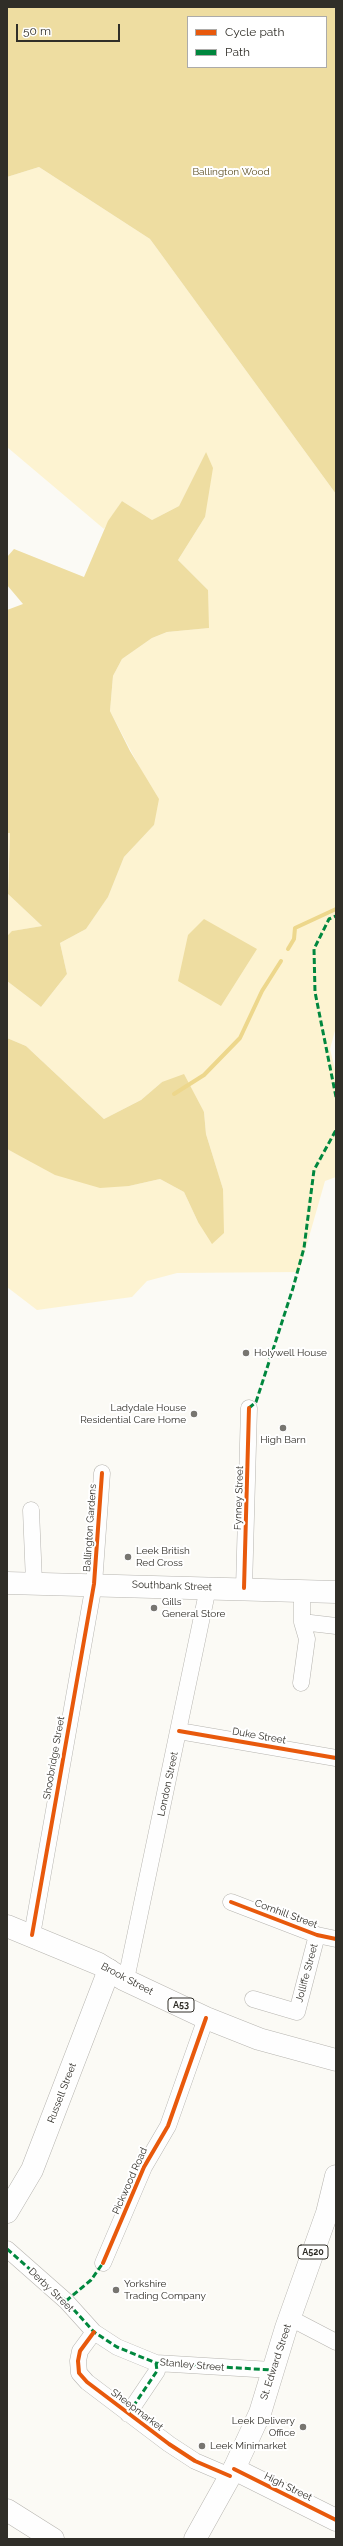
<!DOCTYPE html>
<html>
<head>
<meta charset="utf-8">
<style>
	body { margin:0 }
	#map { position:relative; width:343px; height:2546px; overflow:hidden; background:#fbfaf5; font-family:Raleway,sans-serif }
	canvas { display:block }
	.frame { position:absolute; inset:0; border:8px solid #302e28; pointer-events:none }
	.legend { position:absolute; left:187px; top:16px; width:140px; height:52px; box-sizing:border-box; background:#fff; border:1px solid #acaba9; margin:0; padding:5px 7px; list-style:none; font-size:12px; color:#302e28 }
	.legend li { display:flex; align-items:center; gap:8px; height:20px }
	.legend b { width:20px; border:1px solid #acaba9 }
	.scale { position:absolute; left:16px; top:24px; width:104px; height:18px; box-sizing:border-box; border:2px solid #302e28; border-top:0; padding-left:5px; font-size:12px; line-height:14px; white-space:nowrap; color:#302e28; -webkit-text-stroke:3px #fff; paint-order:stroke }
</style>
</head>
<body>
<div id="map">
<canvas width="343" height="2546"></canvas>
<div class="frame"></div>
<ul class="legend">
<li><b style="height:5px;background:#e8590c"></b>Cycle path</li>
<li><b style="height:5px;background:#00873e"></b>Path</li>
</ul>
<div class="scale">50 m</div>
</div>
<script>
const ctx = document.querySelector('canvas').getContext('2d');
ctx.lineJoin = 'round';
function paint(path, color) { ctx.fillStyle = color; ctx.fill(path, 'evenodd'); }
const toPath = rows => new Path2D(rows.map(r => 'M' + r).join(''));
function stroke(path, color, width, dash) { ctx.strokeStyle = color; ctx.lineWidth = width; ctx.lineCap = dash ? 'butt' : 'round'; ctx.setLineDash(dash || []); ctx.stroke(path); }
function drawText(font, color, halo, rows, align = 'center') {
  ctx.font = font + ' Raleway,sans-serif'; ctx.lineWidth = 4; ctx.setLineDash([]); ctx.textBaseline = 'middle'; ctx.strokeStyle = halo; ctx.fillStyle = color; for (const [text, x, y, turn = 0] of rows) {
    ctx.save(); ctx.translate(x, y); ctx.rotate((+turn || 0) * Math.PI / 180); ctx.textAlign = isNaN(turn) ? turn : align; if (halo) ctx.strokeText(text, 0, 0); ctx.fillText(text, 0, 0); ctx.restore();
  }
}
paint(toPath([
	[39,167,150,239,336,494,336,1027,330,1049,336,1074,336,1177,325,1181,299,1272,177,1273,147,1281,132,1297,37,1310,7,1287,7,1149,19,1155,129,1186,160,1179,184,1192,198,1222,223,1189,206,1134,204,1112,162,1082,141,1100,104,1119,26,1046,7,1038,7,981,41,1007,67,974,60,943,86,929,108,897,124,857,154,825,143,774,110,711,113,676,122,659,152,638,167,632,208,628,208,590,178,560,205,517,206,452,179,506,152,520,122,501,104,529,7,447,7,177],
	[7,833,10,833,8,894,42,926,13,931,7,936]
]), '#fdf3d1');
paint(toPath([
	[7,7,336,7,336,494,150,239,39,167,7,177],
	[188,17,326,17,326,67,188,67],
	[206,452,213,468,205,517,178,560,208,590,209,628,167,632,152,638,122,659,113,676,110,711,130,751,159,799,154,825,124,857,108,897,86,929,60,943,67,974,41,1007,7,981,7,936,12,931,42,926,8,894,10,833,7,833,7,610,23,604,7,585,7,557,14,549,84,577,108,521,122,501,152,520,179,506],
	[204,919,257,949,221,1006,178,981,188,935],
	[7,1038,26,1046,104,1119,141,1100,162,1082,184,1074,204,1112,206,1134,223,1189,224,1233,212,1244,198,1222,184,1192,160,1179,129,1186,100,1188,55,1175,7,1149]
]), '#eedda1');
stroke(toPath([
	[288,949,294,939,295,928,336,909],
	[174,1094,204,1075,240,1038,262,991,281,961]
]), '#edd78c', 4);
const street = toPath([
	[31,1510,34,1582],
	[244,1588,249,1408],
	[302,1622,336,1626],
	[301,1683,307,1639,302,1622,302,1591],
	[179,1731,336,1758],
	[231,1902,317,1935,336,1939],
	[32,1935,94,1584,102,1473],
	[123,1979,128,1970,208,1588],
	[253,1999,297,2012,317,1935],
	[7,2249,66,2301,94,2332,117,2347,156,2363,272,2370],
	[103,2263,144,2167,168,2126,206,2018],
	[290,2318,336,2342],
	[94,2332,80,2351,78,2361,79,2373,87,2382,169,2444,195,2461,230,2476],
	[128,2414,157,2371,156,2363]
]);
const secondary = toPath([
	[7,1583,336,1592],
	[7,2212,32,2170,109,1970],
	[234,2469,336,2520]
]);
const highway = toPath([
	[7,1926,99,1964,123,1979,206,2018,259,2039,336,2060],
	[7,2510,53,2539],
	[195,2539,234,2469,260,2413,286,2328,327,2213,336,2176]
]);
stroke(street, '#b6b4af', 17);
stroke(secondary, '#b6b4af', 23);
stroke(highway, '#b6b4af', 23);
stroke(street, '#fefefe', 16);
stroke(secondary, '#fefefe', 22);
stroke(highway, '#fefefe', 22);
stroke(toPath([
	[336,1097,315,992,314,949,329,919,336,916],
	[249,1408,256,1402,293,1288,304,1248,314,1170,336,1130],
	[7,2249,66,2301,94,2332,117,2347,156,2363,272,2370],
	[66,2301,91,2280,103,2263],
	[128,2414,157,2371,156,2363]
]), '#00873e', 3, [6, 3]);
stroke(toPath([
	[244,1588,249,1408],
	[179,1731,336,1758],
	[231,1902,317,1935,336,1939],
	[32,1935,94,1584,102,1473],
	[103,2263,144,2167,168,2126,206,2018],
	[94,2332,80,2351,78,2361,79,2373,87,2382,169,2444,195,2461,230,2476],
	[234,2469,336,2520]
]), '#e8590c', 4);
for (const [x, y, r, color] of [
	[246,1353,4,"#777570"],
	[194,1414,4,"#777570"],
	[283,1428,4,"#777570"],
	[128,1557,4,"#777570"],
	[154,1608,4,"#777570"],
	[116,2290,4,"#777570"],
	[303,2427,4,"#777570"],
	[202,2446,4,"#777570"]
]) { const dot = new Path2D(); dot.arc(x, y, r, 0, 2 * Math.PI); ctx.fillStyle = color; ctx.fill(dot); stroke(dot, '#fff', 1.5); }
for (const [x, y, w] of [
	[181,2005,26],
	[313,2252,30]
]) { const box = new Path2D(); box.roundRect(x - w / 2, y - 7, w, 14, 3); ctx.fillStyle = '#fff'; ctx.fill(box); stroke(box, '#302e28', 1); }
drawText('bold 9px', '#302e28', null, [
	["A53",181,2005],
	["A520",313,2252]
]);
drawText('10px', '#5e5126', '#fff', [
	["Ballington Wood",231,172]
]);
drawText('10px', '#302e28', '#fff', [
	["Holywell House",254,1353],
	["Ladydale House",186,1408,"right"],
	["Residential Care Home",186,1420,"right"],
	["High Barn",283,1440,"center"],
	["Leek British",136,1551],
	["Red Cross",136,1563],
	["Gills",162,1602],
	["General Store",162,1614],
	["Yorkshire",124,2284],
	["Trading Company",124,2296],
	["Leek Delivery",295,2421,"right"],
	["Office",295,2433,"right"],
	["Leek Minimarket",210,2446]
], 'left');
drawText('10px', '#302e28', '#fff', [
	["Fynney Street",239,1498,-88],
	["Ballington Gardens",90,1528,-86],
	["Southbank Street",172,1586,2],
	["Duke Street",259,1736,10],
	["Shoobridge Street",54,1758,-80],
	["London Street",168,1784,-78],
	["Cornhill Street",286,1914,20],
	["Jolliffe Street",307,1973,-75],
	["Brook Street",127,1979,28],
	["Russell Street",62,2093,-69],
	["Pickwood Road",130,2181,-66],
	["Derby Street",51,2290,44],
	["St. Edward Street",276,2362,-72],
	["Stanley Street",192,2365,5],
	["Sheepmarket",137,2410,37],
	["High Street",288,2487,26]
]);
</script>
</body>
</html>
